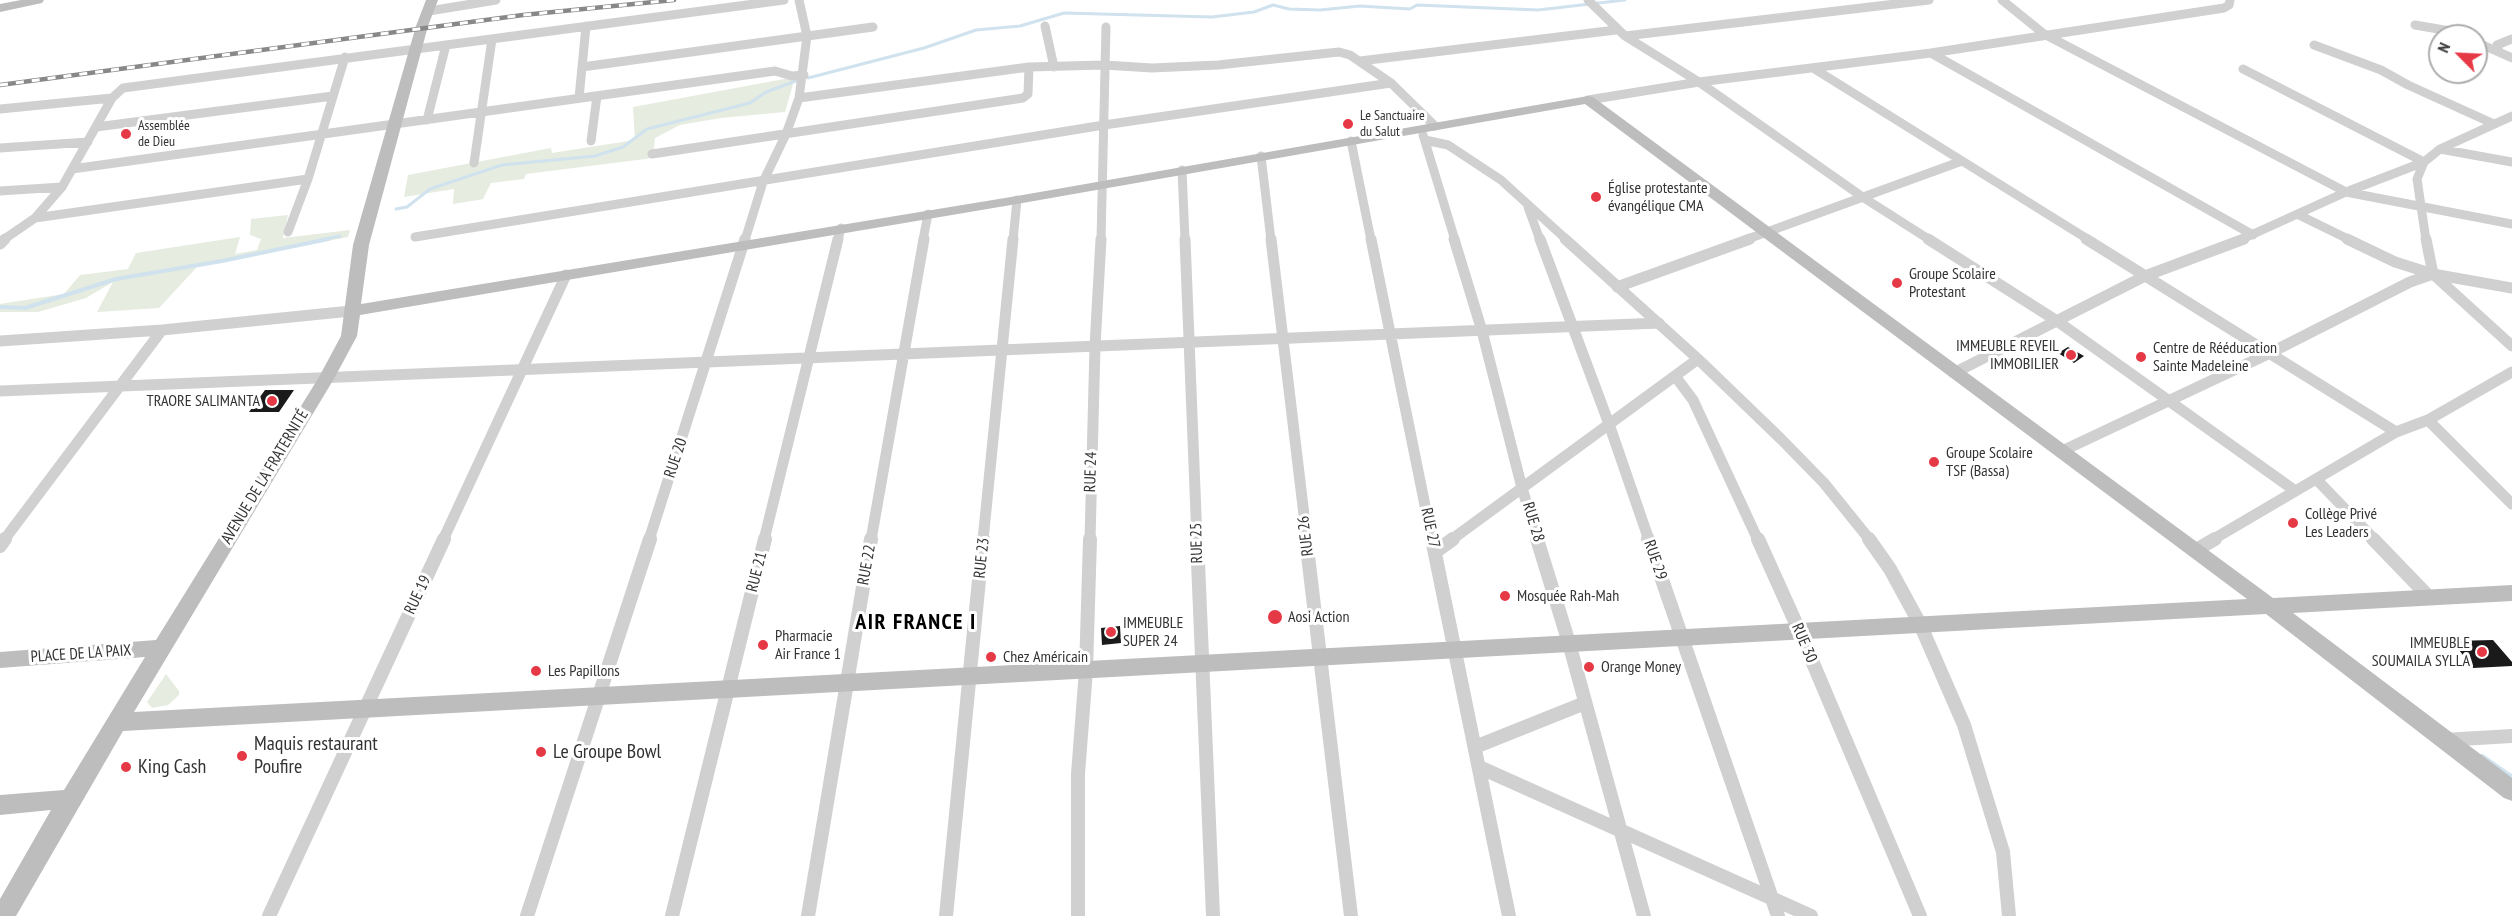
<!DOCTYPE html>
<html>
<head>
<meta charset="utf-8">
<style>
	body { margin:0 }
	#map { position:relative; width:2512px; height:916px; overflow:hidden; background:#fff; font-family:"PT Sans Narrow",sans-serif }
	canvas { display:block }
	.north { position:absolute; left:2428px; top:24px; width:60px; height:60px; box-sizing:border-box; background:#fff; border:2px solid #adadad; border-radius:50%; rotate:294deg; font-size:16px; font-weight:700; line-height:24px; text-align:center; color:#333 }
	.north::after { content:''; display:block; margin:auto; width:21px; height:27px; background:#e63946; clip-path:polygon(50% 0,100% 100%,50% 72%,0 100%) }
</style>
</head>
<body>
<div id="map">
<canvas width="2512" height="916"></canvas>
<div class="north">N</div>
</div>
<script>
const ctx = document.querySelector('canvas').getContext('2d');
ctx.lineJoin = 'round';
function paint(path, color) { ctx.fillStyle = color; ctx.fill(path, 'evenodd'); }
const toPath = rows => new Path2D(rows.map(r => 'M' + r).join(''));
function stroke(path, color, width, dash) { ctx.strokeStyle = color; ctx.lineWidth = width; ctx.lineCap = dash ? 'butt' : 'round'; ctx.setLineDash(dash || []); ctx.stroke(path); }
function drawText(font, color, halo, rows, align = 'center') {
  ctx.font = font + ' "PT Sans Narrow",sans-serif'; ctx.lineWidth = 6; ctx.setLineDash([]); ctx.textBaseline = 'middle'; ctx.strokeStyle = halo; ctx.fillStyle = color; for (const [text, x, y, turn = 0] of rows) {
    ctx.save(); ctx.translate(x, y); ctx.rotate((+turn || 0) * Math.PI / 180); ctx.textAlign = isNaN(turn) ? turn : align; if (halo) ctx.strokeText(text, 0, 0); ctx.fillText(text, 0, 0); ctx.restore();
  }
}
paint(toPath([
	[795,77,785,112,721,118,680,125,655,138,653,158,526,174,524,179,491,183,483,199,478,200,453,204,454,189,404,197,408,175,551,148,552,153,635,140,633,107],
	[288,215,283,238,350,230,348,237,197,267,159,308,97,312,113,282,86,298,38,312,0,312,0,304,64,294,80,275,128,269,136,253,240,237,235,254,257,250,261,239,250,235,251,219],
	[166,674,179,691,179,695,168,705,152,708,147,702]
]), '#e6ecdf');
stroke(toPath([
	[808,78,924,48,976,30,1020,26,1064,13,1212,17,1254,12,1273,5,1289,9,1320,10,1360,6,1410,9,1417,5,1538,10,1625,0],
	[396,209,407,207,430,189,502,165,595,156,623,147,647,129,750,103,766,92,796,81],
	[321,240,340,236]
]), '#cfe2ee', 3);
stroke(toPath([
	[0,307,25,308,116,279,222,261,328,239]
]), '#cfe2ee', 4);
stroke(toPath([
	[2482,756,2512,777]
]), '#cfe2ee', 4.5);
paint(toPath([
	[2068,347,2084,356,2074,363,2058,353],
	[265,390,294,390,279,412,249,412],
	[1120,626,1121,643,1102,645,1101,628],
	[2493,640,2512,662,2512,666,2473,668,2452,641]
]), '#1a1a1a');
stroke(toPath([
	[1588,0,1625,36,1699,82,1864,198,1930,240],
	[2002,0,2044,34,2346,192,2512,224],
	[429,11,496,0],
	[2415,25,2450,31,2461,36],
	[1045,26,1054,67],
	[1625,36,1929,0],
	[2476,42,2512,58],
	[2314,45,2381,70,2408,85,2494,124],
	[2499,52,2497,45,2512,39],
	[1931,53,2253,235],
	[1360,61,1616,30],
	[582,67,873,27],
	[1813,68,2089,240],
	[2243,69,2424,162,2417,179,2426,240],
	[579,98,586,26],
	[799,98,1029,67,1104,65,1152,68,1218,65,1339,52,1350,55,1391,83,1435,126],
	[1588,100,1699,82,1931,53,2224,8,2229,5,2230,0],
	[0,109,112,98],
	[427,120,446,45],
	[96,127,333,96],
	[1423,135,1455,240],
	[1425,140,1448,145,1501,180,1567,240],
	[591,141,597,96],
	[1351,141,1371,240],
	[0,148,88,142],
	[2440,149,2512,162],
	[652,154,1023,98,1028,94,1029,67],
	[1261,156,1271,240],
	[474,163,492,39],
	[72,169,775,71,792,76,804,75],
	[1182,170,1185,240],
	[0,191,62,187],
	[1528,207,1540,240],
	[2299,215,2350,240],
	[35,218,308,179],
	[288,232,308,179,345,57],
	[415,237,1104,125,1391,83],
	[3,240,35,218,62,187,112,98,123,88,784,0],
	[745,240,763,182,786,134,799,98,807,36,799,0],
	[838,240,841,228],
	[923,240,928,214],
	[1013,240,1017,200],
	[1101,240,1106,27],
	[1745,240,1962,161],
	[2240,240,2346,192,2424,162,2440,149,2512,116]
]), '#d0d0d0', 9);
stroke(toPath([
	[1185,239,1197,540],
	[1271,239,1307,540],
	[1371,239,1432,540],
	[1454,239,1482,331,1522,488,1538,540],
	[1540,239,1609,424,1649,540],
	[1565,239,1698,359,1781,439,1824,483,1870,540],
	[1928,239,2057,321,2294,490],
	[2086,239,2396,432],
	[2347,239,2395,262,2433,274],
	[2426,239,2433,274,2512,346],
	[0,244,5,239],
	[1617,287,1750,239],
	[0,341,162,330,351,311],
	[1954,373,2145,276,2244,239],
	[1675,376,1693,400,1758,540],
	[0,391,1659,323],
	[2428,420,2512,504],
	[2060,452,2270,353,2410,282,2433,274,2512,288],
	[2317,480,2375,540],
	[4,540,162,330],
	[443,540,566,275],
	[649,540,745,239],
	[764,540,838,239],
	[871,540,924,239],
	[983,540,1013,239],
	[1090,540,1095,346,1101,239],
	[1451,540,1698,359],
	[2212,540,2396,432,2428,420,2512,372]
]), '#d0d0d0', 11);
stroke(toPath([
	[1197,539,1213,916],
	[1306,539,1351,916],
	[1432,539,1509,916],
	[1537,539,1569,643,1644,916],
	[1648,539,1778,916],
	[1758,539,1799,630,1920,916],
	[1869,539,1890,569,1920,624,1964,725,2003,852,2009,916],
	[2373,539,2429,597],
	[0,546,5,539],
	[2196,550,2215,539],
	[1435,552,1453,539],
	[2444,740,2512,736],
	[1475,747,1585,703],
	[1479,767,1811,916],
	[269,916,444,539],
	[527,916,650,539],
	[672,916,765,539],
	[808,916,871,539],
	[946,916,983,539],
	[1078,916,1078,774,1086,670,1090,539]
]), '#d0d0d0', 14);
paint(toPath([
	[21,0,44,0,42,3,0,12,0,4,21,0],
	[426,0,438,0,428,26,369,245,361,304,1017,196,1588,96,1593,97,2273,598,2512,585,2512,601,2293,613,2512,778,2512,801,2504,798,2266,614,123,731,16,916,0,916,0,899,51,810,0,815,0,795,64,790,145,657,0,668,0,652,156,640,319,377,341,336,353,245,416,26,426,0],
	[1585,104,2247,599,134,712,335,377,357,336,360,315,1017,204,1585,104]
]), '#bdbdbd');
const rail = toPath([
	[0,85,523,15,674,0]
]);
stroke(rail, '#888', 4.5);
stroke(rail, '#fff', 3, [8]);
for (const [x, y, r, color] of [
	[1348,124,6,"#e63946"],
	[126,134,6,"#e63946"],
	[1596,197,6,"#e63946"],
	[1897,283,6,"#e63946"],
	[2071,355,6,"#e63946"],
	[2141,357,6,"#e63946"],
	[272,401,6,"#e63946"],
	[1934,462,6,"#e63946"],
	[2293,523,6,"#e63946"],
	[1505,596,6,"#e63946"],
	[1275,617,8,"#e63946"],
	[1111,632,6,"#e63946"],
	[763,645,6,"#e63946"],
	[2482,652,6,"#e63946"],
	[991,657,6,"#e63946"],
	[1589,667,6,"#e63946"],
	[536,671,6,"#e63946"],
	[541,752,6,"#e63946"],
	[242,756,6,"#e63946"],
	[126,767,6,"#e63946"]
]) { const dot = new Path2D(); dot.arc(x, y, r, 0, 2 * Math.PI); ctx.fillStyle = color; ctx.fill(dot); stroke(dot, '#fff', 2); }
drawText('14px', '#333', '#fff', [
	["Le Sanctuaire",1360,116],
	["du Salut",1360,132],
	["Assemblée",138,126],
	["de Dieu",138,142]
], 'left');
drawText('16px', '#333', '#fff', [
	["Église protestante",1608,188],
	["évangélique CMA",1608,206],
	["Groupe Scolaire",1909,274],
	["Protestant",1909,292],
	["IMMEUBLE REVEIL",2059,346,"right"],
	["IMMOBILIER",2059,364,"right"],
	["Centre de Rééducation",2153,348],
	["Sainte Madeleine",2153,366],
	["TRAORE SALIMANTA",260,401,"right"],
	["Groupe Scolaire",1946,453],
	["TSF (Bassa)",1946,471],
	["Collège Privé",2305,514],
	["Les Leaders",2305,532],
	["Mosquée Rah-Mah",1517,596],
	["Aosi Action",1288,617],
	["IMMEUBLE",1123,623],
	["SUPER 24",1123,641],
	["Pharmacie",775,636],
	["Air France 1",775,654],
	["IMMEUBLE",2470,643,"right"],
	["SOUMAILA SYLLA",2470,661,"right"],
	["Chez Américain",1003,657],
	["Orange Money",1601,667],
	["Les Papillons",548,671]
], 'left');
drawText('16px', '#333', '#fff', [
	["RUE 20",676,458,-72],
	["RUE 24",1091,472,-88],
	["AVENUE DE LA FRATERNITÉ",265,477,-59],
	["RUE 28",1533,522,73],
	["RUE 27",1430,528,78],
	["RUE 26",1306,536,-97],
	["RUE 25",1197,543,-92],
	["RUE 23",982,558,-84],
	["RUE 29",1655,560,71],
	["RUE 22",867,565,-80],
	["RUE 21",757,572,-76],
	["RUE 19",418,595,-65],
	["RUE 30",1804,643,67],
	["PLACE DE LA PAIX",81,654,-4]
]);
drawText('20px', '#333', '#fff', [
	["Maquis restaurant",254,744],
	["Poufire",254,767],
	["Le Groupe Bowl",553,752],
	["King Cash",138,767]
], 'left');
ctx.letterSpacing = '1.5px';
drawText('bold 22px', '#000', '#fff', [
	["AIR FRANCE I",916,623]
]);
ctx.letterSpacing = '0px';
</script>
</body>
</html>
